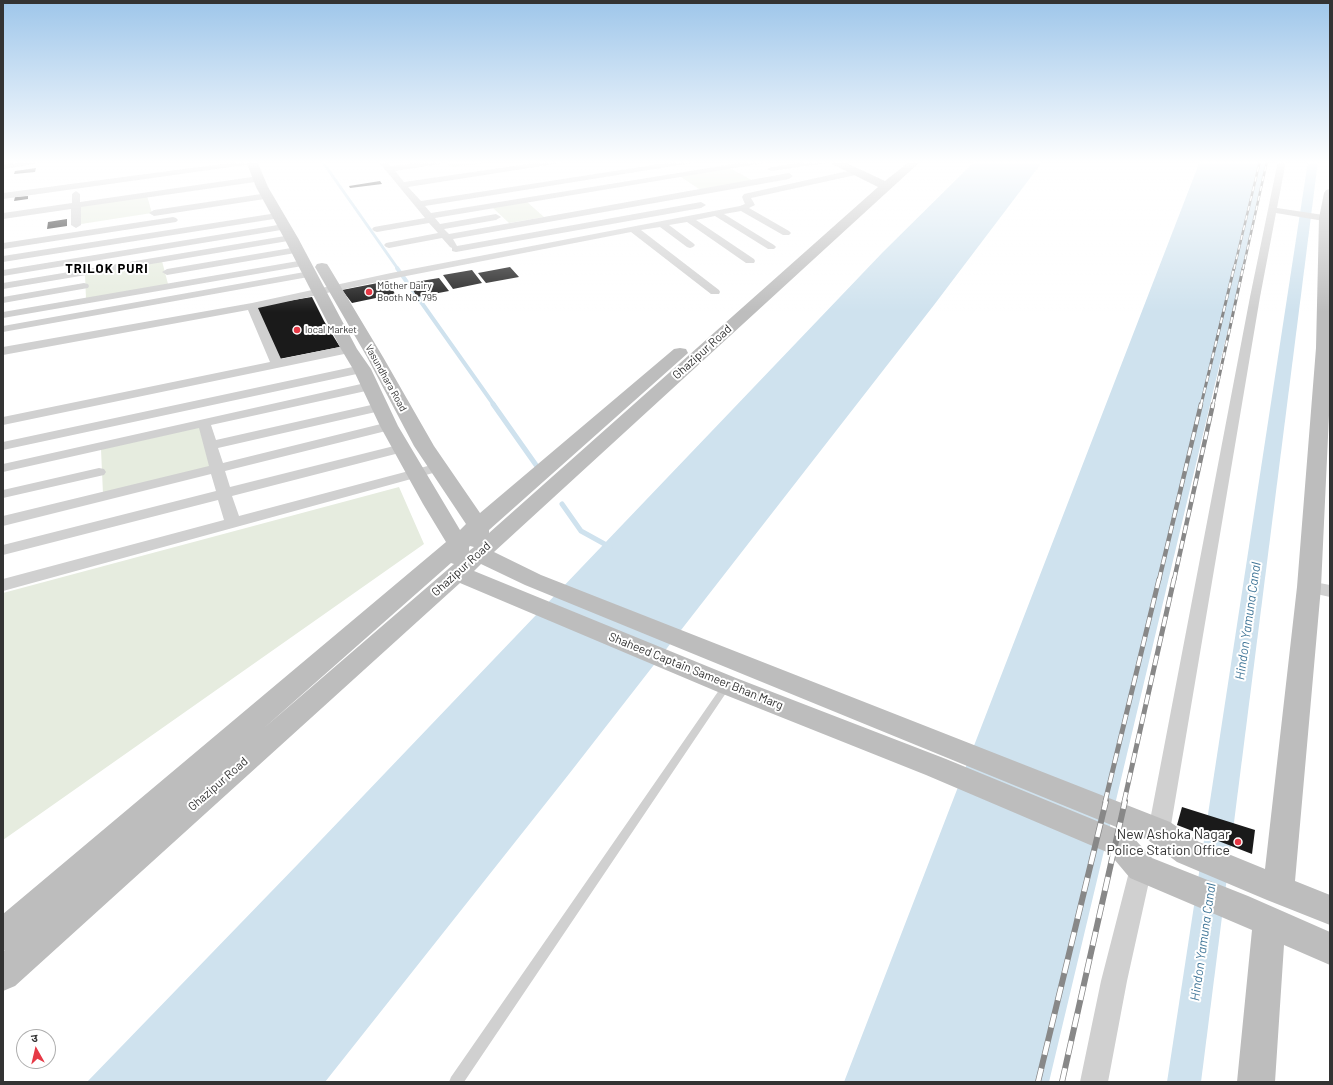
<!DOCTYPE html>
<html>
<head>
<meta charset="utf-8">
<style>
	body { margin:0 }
	#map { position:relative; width:1333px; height:1085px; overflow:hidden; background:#fff; font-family:Barlow,"Noto Sans Devanagari",sans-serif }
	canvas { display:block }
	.frame { position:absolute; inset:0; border:4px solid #333; pointer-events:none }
	.north { position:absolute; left:16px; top:1029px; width:40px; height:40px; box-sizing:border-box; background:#fff; border:1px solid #adadad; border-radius:50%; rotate:352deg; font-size:11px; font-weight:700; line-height:16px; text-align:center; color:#333 }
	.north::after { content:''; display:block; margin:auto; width:14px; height:18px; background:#e63946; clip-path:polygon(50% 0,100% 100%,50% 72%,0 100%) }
</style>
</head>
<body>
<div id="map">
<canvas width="1333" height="1085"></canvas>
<div class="frame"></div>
<div class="north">उ</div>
</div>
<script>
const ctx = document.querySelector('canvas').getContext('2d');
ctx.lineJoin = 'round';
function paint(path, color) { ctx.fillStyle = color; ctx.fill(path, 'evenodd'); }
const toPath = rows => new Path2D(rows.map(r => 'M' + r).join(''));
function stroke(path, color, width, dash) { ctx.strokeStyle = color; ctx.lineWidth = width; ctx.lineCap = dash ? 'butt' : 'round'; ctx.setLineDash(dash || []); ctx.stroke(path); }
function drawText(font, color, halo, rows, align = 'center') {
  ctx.font = font + ' Barlow,sans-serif'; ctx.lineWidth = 4; ctx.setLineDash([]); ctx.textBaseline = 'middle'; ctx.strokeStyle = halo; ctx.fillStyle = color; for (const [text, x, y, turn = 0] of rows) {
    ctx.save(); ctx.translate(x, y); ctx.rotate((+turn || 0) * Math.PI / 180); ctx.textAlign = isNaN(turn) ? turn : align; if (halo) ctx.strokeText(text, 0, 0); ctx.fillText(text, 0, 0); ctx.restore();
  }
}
paint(toPath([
	[445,161,481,161,483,163,452,167],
	[728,167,755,182,702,191,678,175],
	[147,196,152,213,81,224,80,206],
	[526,201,544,217,509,223,492,207],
	[162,261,168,284,86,299,85,274],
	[203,426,214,468,103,494,101,449],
	[399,487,424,544,3,840,3,593]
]), '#e6ecdf');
paint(toPath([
	[975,161,1043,161,934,305,569,774,325,1082,87,1082,299,863,883,252],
	[1200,161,1268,161,1049,1082,844,1082]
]), '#cfe2ee');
stroke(toPath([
	[322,161,398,269]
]), '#cfe2ee', 3);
stroke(toPath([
	[397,268,494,405]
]), '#cfe2ee', 4);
stroke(toPath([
	[493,404,536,465],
	[562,504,581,531,610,547]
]), '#cfe2ee', 5);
paint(toPath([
	[1308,161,1318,161,1201,1082,1167,1082,1308,161]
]), '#cfe2ee');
paint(toPath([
	[36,168,35,172,14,174,15,171],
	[380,181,382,184,350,188,349,186],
	[28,196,28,199,14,201,15,197],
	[67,219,67,226,47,229,48,222],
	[510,267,519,277,486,283,478,273],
	[472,270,482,283,453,289,443,275],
	[439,278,449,291,417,297,409,283],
	[388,281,395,294,352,303,342,290],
	[312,297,324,321,340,347,279,359,256,306],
	[1182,807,1255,830,1252,854,1177,825]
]), '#1a1a1a');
paint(toPath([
	[727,681,730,683,732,685,730,687,464,1082,449,1082,451,1077,724,683,727,681]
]), '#d0d0d0');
paint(toPath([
	[244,161,255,161,256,162,252,164,3,199,3,193,244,161],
	[378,161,386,161,391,166,433,161,444,161,445,162,441,164,395,171,404,182,548,161,565,161,561,163,408,187,421,201,679,161,696,161,692,163,425,206,431,213,752,161,768,161,764,163,435,218,440,224,496,214,501,217,496,220,444,229,449,234,789,173,793,176,789,179,453,239,457,246,701,202,706,205,701,208,456,252,452,251,452,248,450,247,442,238,389,248,386,247,384,245,386,243,438,233,429,223,377,232,374,231,372,229,374,227,425,218,378,161],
	[813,161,831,161,827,163,771,171,767,169,771,167,813,161],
	[1278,161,1286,161,1277,208,1330,216,1330,222,1276,213,1260,297,1170,831,1167,838,1159,840,1151,838,1148,831,1250,297,1278,161],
	[857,169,860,170,861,172,860,174,751,198,755,205,749,208,789,231,791,233,789,235,783,235,741,211,724,214,774,245,776,247,774,249,768,249,715,216,696,220,754,259,755,261,754,263,746,263,687,222,669,225,693,243,695,245,693,247,690,248,687,247,660,227,641,230,719,290,720,292,719,294,711,294,631,232,391,279,258,308,281,359,349,345,353,346,355,349,353,352,349,353,3,425,3,417,270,362,248,310,3,355,3,347,252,303,391,273,740,206,745,204,742,197,744,194,857,169],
	[259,176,262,177,263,179,262,181,81,207,81,225,76,228,71,225,71,209,3,219,3,213,72,203,72,194,76,191,80,194,80,202,259,176],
	[268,193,271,194,272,196,271,198,154,216,149,213,154,210,268,193],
	[277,213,280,214,282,216,280,218,3,262,3,256,277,213],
	[173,217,176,218,178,220,176,222,3,249,3,243,173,217],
	[284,224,289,227,287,229,3,276,3,270,284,224],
	[291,235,296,238,294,240,3,289,3,283,291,235],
	[297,247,302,250,301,252,167,275,162,272,167,269,297,247],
	[304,260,309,263,308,265,3,318,3,312,304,260],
	[310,271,314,272,315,274,314,276,3,332,3,326,310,271],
	[84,283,88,284,89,286,88,288,3,303,3,297,84,283],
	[362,365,366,366,368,369,366,372,3,450,3,442,362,365],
	[370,382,375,383,376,386,375,389,211,425,216,440,380,403,385,404,387,407,385,410,380,411,218,448,223,463,389,422,394,423,396,426,394,429,225,471,230,487,402,444,407,445,409,448,407,451,232,496,239,516,439,463,444,464,446,467,444,470,3,591,3,579,224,520,218,500,3,555,3,545,216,491,211,474,3,526,3,516,209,466,199,428,3,472,3,464,370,382],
	[99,468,104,469,106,472,104,475,3,498,3,490,99,468],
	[1309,581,1330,585,1330,597,1303,591,1301,587,1303,583,1309,581],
	[1141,858,1149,861,1152,868,1127,981,1108,1082,1080,1082,1101,981,1130,868,1133,861,1141,858]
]), '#d0d0d0');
paint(toPath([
	[16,161,41,161,35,164,3,169,3,163,16,161],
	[246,161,257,161,268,187,298,238,357,349,371,369,398,426,460,530,466,524,414,446,367,357,315,267,317,264,322,263,327,264,329,267,383,357,434,446,480,513,674,349,680,348,686,349,688,353,489,530,489,533,878,187,830,163,829,161,842,161,885,181,910,161,921,161,494,552,541,575,1170,822,1199,842,1265,869,1297,587,1316,348,1319,218,1324,193,1326,190,1330,189,1330,394,1321,587,1295,881,1330,895,1330,925,1267,900,1177,862,1148,840,525,585,481,564,474,571,736,678,946,759,1131,835,1152,858,1248,896,1330,932,1330,965,1284,945,1275,1082,1237,1082,1252,930,1130,878,1109,853,926,775,718,692,460,583,15,986,3,991,3,952,5,950,3,951,3,914,446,542,423,504,380,426,353,369,341,349,284,238,256,187,246,161],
	[470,546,474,547,469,551,469,547,470,546],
	[451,563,454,564,264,728,451,563]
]), '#bdbdbd');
const railFar4 = toPath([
	[3,164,30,161],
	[1234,269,1260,161],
	[1243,269,1267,161]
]);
const railFar3 = toPath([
	[1201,405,1234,268],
	[1213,405,1243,268]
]);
const railFar2 = toPath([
	[1159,580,1201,404],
	[1174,580,1213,404]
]);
const railFar1 = toPath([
	[1105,802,1159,579],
	[1124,802,1174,579]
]);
const rail = toPath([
	[1038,1082,1106,801],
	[1062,1082,1125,801]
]);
stroke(railFar4, '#888', 2.5);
stroke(railFar3, '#888', 3);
stroke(railFar2, '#888', 4.5);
stroke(railFar1, '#888', 5);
stroke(rail, '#888', 6);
stroke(railFar4, '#fff', 1.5, [5]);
stroke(railFar3, '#fff', 2, [6]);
stroke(railFar2, '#fff', 3, [8]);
stroke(railFar1, '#fff', 3.5, [10]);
stroke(rail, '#fff', 4.5, [14]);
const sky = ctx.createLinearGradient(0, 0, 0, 312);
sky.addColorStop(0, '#9ec6ea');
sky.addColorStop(0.52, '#fff');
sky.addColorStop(1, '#ffffff00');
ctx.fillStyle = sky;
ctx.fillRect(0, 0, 1333, 312);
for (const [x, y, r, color] of [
	[369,292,4,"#e63946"],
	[297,330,4,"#e63946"],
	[1238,842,4,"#e63946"]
]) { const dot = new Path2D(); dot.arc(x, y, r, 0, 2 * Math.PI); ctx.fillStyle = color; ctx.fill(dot); stroke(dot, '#fff', 1.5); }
drawText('10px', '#333', '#fff', [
	["Mother Dairy",377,286],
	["Booth No. 795",377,298],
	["local Market",305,330]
], 'left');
drawText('10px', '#333', '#fff', [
	["Vasundhara Road",386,378,61]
]);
drawText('12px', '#333', '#fff', [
	["Ghazipur Road",702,352,-42],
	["Ghazipur Road",461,569,-42],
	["Shaheed Captain Sameer Bhan Marg",696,671,22],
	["Ghazipur Road",218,784,-41]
]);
ctx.letterSpacing = '1px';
drawText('bold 13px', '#000', '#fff', [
	["TRILOK PURI",107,269]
]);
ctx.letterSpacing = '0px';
drawText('italic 13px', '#3f7597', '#fff', [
	["Hindon Yamuna Canal",1248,621,-82],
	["Hindon Yamuna Canal",1203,942,-82]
]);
drawText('14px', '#333', '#fff', [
	["New Ashoka Nagar",1230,834],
	["Police Station Office",1230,850]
], 'right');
</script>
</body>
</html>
